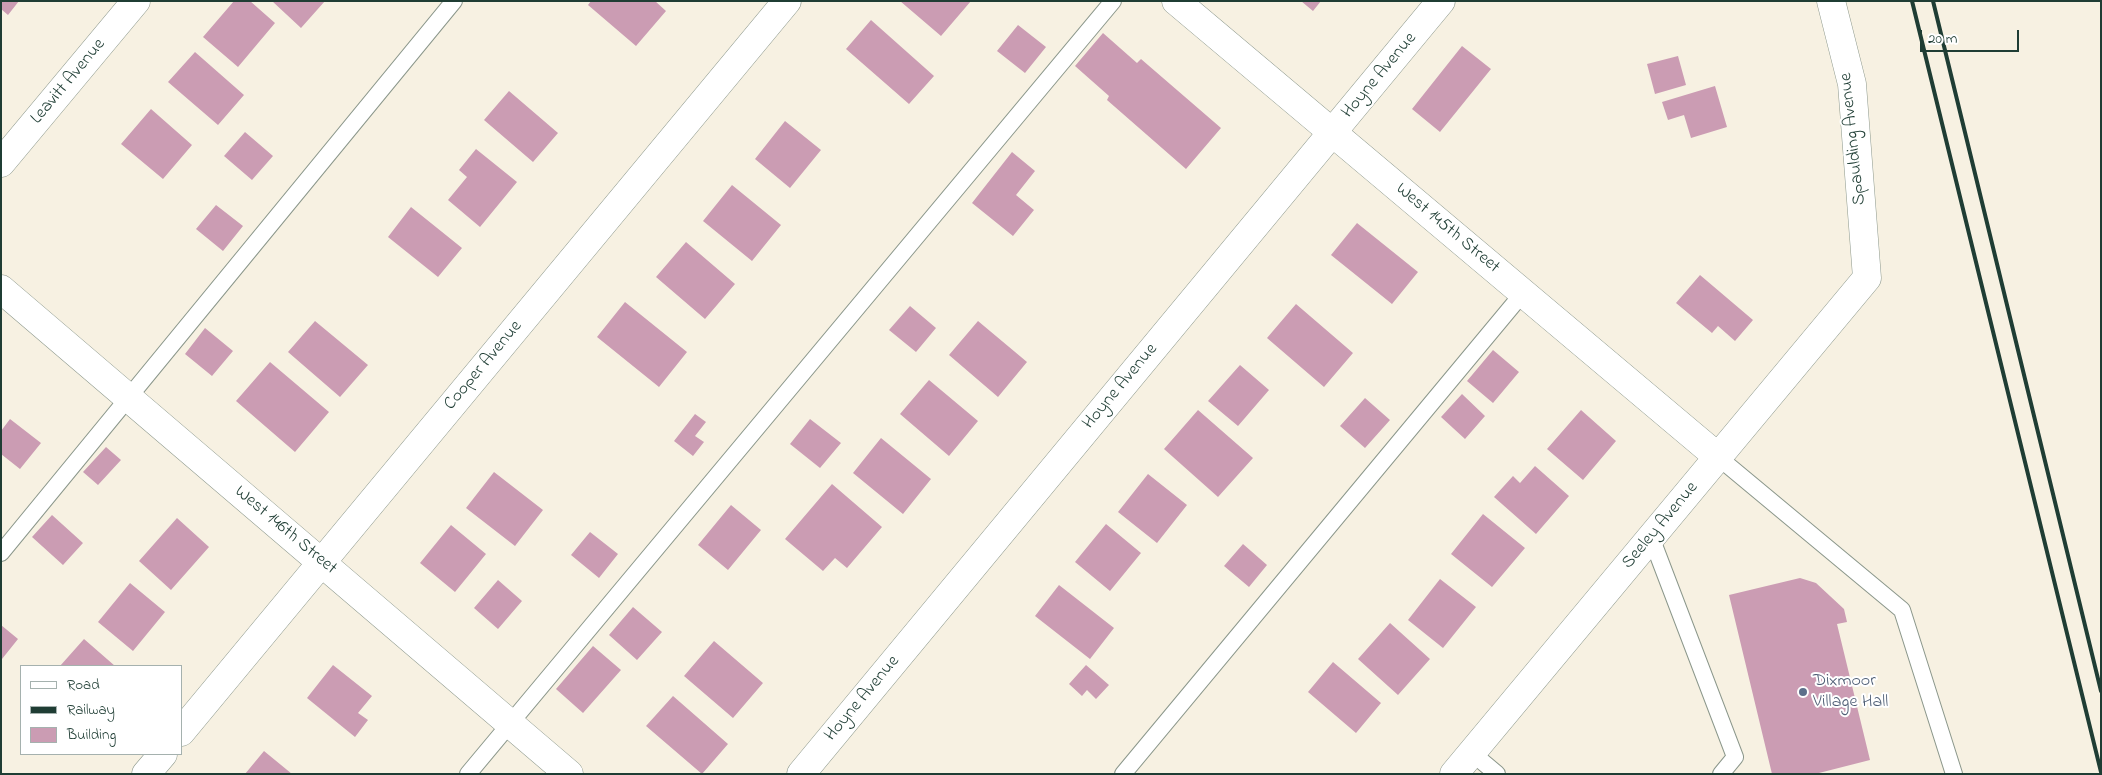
<!DOCTYPE html>
<html>
<head>
<meta charset="utf-8">
<style>
	body { margin:0 }
	#map { position:relative; width:2102px; height:775px; overflow:hidden; background:#f7f1e2; font-family:"Indie Flower",sans-serif }
	canvas { display:block }
	.frame { position:absolute; inset:0; border:2px solid #1f3d34; pointer-events:none }
	.legend { position:absolute; left:20px; top:665px; width:162px; height:90px; box-sizing:border-box; background:#fff; border:1px solid #a5b1ae; margin:0; padding:6px 9px; list-style:none; font-size:15px; color:#1f3d34 }
	.legend li { display:flex; align-items:center; gap:10px; height:25px }
	.legend b { width:25px; border:1px solid #a5b1ae }
	.scale { position:absolute; left:1920px; top:30px; width:99px; height:22px; box-sizing:border-box; border:2px solid #1f3d34; border-top:0; padding-left:6px; font-size:15px; line-height:18px; white-space:nowrap; color:#1f3d34; -webkit-text-stroke:4px #fff; paint-order:stroke }
</style>
</head>
<body>
<div id="map">
<canvas width="2102" height="775"></canvas>
<div class="frame"></div>
<ul class="legend">
<li><b style="height:6px;background:#fff"></b>Road</li>
<li><b style="height:6px;background:#1f3d34"></b>Railway</li>
<li><b style="height:14px;background:#cb9cb3"></b>Building</li>
</ul>
<div class="scale">20 m</div>
</div>
<script>
const ctx = document.querySelector('canvas').getContext('2d');
ctx.lineJoin = 'round';
function paint(path, color) { ctx.fillStyle = color; ctx.fill(path, 'evenodd'); }
const toPath = rows => new Path2D(rows.map(r => 'M' + r).join(''));
function stroke(path, color, width, dash) { ctx.strokeStyle = color; ctx.lineWidth = width; ctx.lineCap = dash ? 'butt' : 'round'; ctx.setLineDash(dash || []); ctx.stroke(path); }
function drawText(font, color, halo, rows, align = 'center') {
  ctx.font = font + ' "Indie Flower",sans-serif'; ctx.lineWidth = 4; ctx.setLineDash([]); ctx.textBaseline = 'middle'; ctx.strokeStyle = halo; ctx.fillStyle = color; for (const [text, x, y, turn = 0] of rows) {
    ctx.save(); ctx.translate(x, y); ctx.rotate((+turn || 0) * Math.PI / 180); ctx.textAlign = isNaN(turn) ? turn : align; if (halo) ctx.strokeText(text, 0, 0); ctx.fillText(text, 0, 0); ctx.restore();
  }
}
paint(toPath([
	[1,1,19,1,8,15,1,9],
	[234,1,250,1,275,23,238,67,203,37],
	[272,1,325,1,301,28],
	[591,1,655,1,666,11,636,46,588,5],
	[900,1,971,1,941,36],
	[1301,1,1321,1,1313,11],
	[871,20,934,76,909,104,846,49],
	[1018,25,1046,47,1025,73,997,51],
	[1103,33,1137,63,1141,59,1221,128,1186,169,1107,100,1109,96,1075,66],
	[1462,46,1491,69,1440,132,1412,109],
	[195,52,244,95,218,125,168,82],
	[1678,56,1686,85,1655,94,1647,64],
	[1715,86,1727,127,1691,138,1684,115,1668,120,1662,102],
	[509,91,558,133,533,162,484,120],
	[151,109,192,145,163,179,121,144],
	[785,121,821,150,790,188,755,159],
	[245,132,273,156,252,180,224,156],
	[476,149,517,182,480,227,448,200,467,177,459,170],
	[1012,152,1035,171,1016,195,1034,210,1013,236,972,203],
	[732,185,781,225,752,261,703,221],
	[216,205,243,226,223,251,196,229],
	[411,207,462,248,438,277,388,237],
	[1357,223,1418,272,1392,304,1331,255],
	[686,242,735,284,705,319,656,277],
	[1700,275,1753,320,1735,341,1718,326,1712,333,1676,303],
	[625,302,687,352,659,387,597,337],
	[1296,304,1353,353,1324,387,1267,338],
	[910,306,936,328,916,352,889,330],
	[315,321,368,365,340,397,288,352],
	[978,321,1027,362,998,397,949,355],
	[205,328,233,351,212,376,185,354],
	[1493,350,1519,372,1493,403,1467,381],
	[270,362,329,412,295,452,236,401],
	[1240,365,1269,390,1238,426,1208,401],
	[929,380,978,421,949,456,900,414],
	[1462,394,1485,416,1465,439,1441,417],
	[1365,398,1390,420,1365,448,1340,426],
	[1198,410,1253,458,1218,497,1164,449],
	[1581,410,1616,441,1583,480,1547,449],
	[695,414,706,422,695,436,704,442,693,456,674,441],
	[10,419,41,443,20,469,1,454,1,431],
	[810,419,841,443,820,468,790,444],
	[881,438,931,479,903,514,853,473],
	[106,447,121,460,98,485,83,472],
	[1535,466,1569,496,1536,534,1494,497,1513,476,1520,483],
	[494,472,543,510,515,546,466,508],
	[1148,474,1187,505,1157,543,1118,512],
	[832,484,882,527,847,568,835,558,823,571,785,539],
	[731,505,761,530,728,570,698,545],
	[1483,514,1525,548,1492,587,1451,554],
	[52,515,83,543,63,565,32,537],
	[177,518,209,547,171,590,139,561],
	[1106,524,1141,553,1110,591,1075,562],
	[451,525,486,554,455,592,420,563],
	[590,532,618,554,599,578,571,555],
	[1243,544,1267,565,1249,587,1224,566],
	[1800,578,1816,583,1844,609,1847,622,1837,624,1870,760,1815,774,1772,774,1729,595],
	[1440,579,1476,607,1443,648,1408,620],
	[498,580,522,601,498,629,474,608],
	[130,583,165,612,133,651,98,622],
	[1059,585,1114,628,1090,659,1035,616],
	[633,607,662,632,637,660,609,635],
	[1390,623,1430,659,1398,695,1358,659],
	[1,625,18,639,2,659,1,658],
	[84,639,115,666,60,666],
	[714,641,763,683,733,718,684,676],
	[593,646,621,670,583,713,556,689],
	[1333,662,1381,703,1356,733,1308,692],
	[333,665,372,696,358,713,368,720,355,737,307,698],
	[1086,665,1109,685,1096,699,1087,690,1082,696,1069,684],
	[673,696,728,744,702,774,646,726],
	[264,751,292,774,245,774]
]), '#cb9cb3');
const lane = toPath([
	[1718,457,1902,610,1954,774],
	[1651,537,1735,757,1721,774],
	[1,553,454,1],
	[1472,753,1497,774],
	[468,774,1113,1],
	[1123,774,1523,293]
]);
const street = toPath([
	[1176,1,1718,457],
	[1,163,136,1],
	[1,289,569,774],
	[181,732,787,1],
	[146,774,163,754],
	[801,774,1441,1],
	[1454,774,1867,278,1852,84,1831,1]
]);
stroke(lane, '#8b978b', 18);
stroke(street, '#8b978b', 29);
stroke(lane, '#fff', 16);
stroke(street, '#fff', 28);
stroke(toPath([
	[1912,1,2101,772],
	[1933,1,2101,691]
]), '#1f3d34', 4);
for (const [x, y, r, color] of [
	[1803,692,5,"#5c6f8a"]
]) { const dot = new Path2D(); dot.arc(x, y, r, 0, 2 * Math.PI); ctx.fillStyle = color; ctx.fill(dot); stroke(dot, '#fff', 2); }
drawText('18px', '#1f3d34', '#fff', [
	["Hoyne Avenue",1380,76,-50],
	["Leavitt Avenue",69,82,-50],
	["Spaulding Avenue",1854,139,-96],
	["West 145th Street",1447,229,40],
	["Cooper Avenue",484,366,-50],
	["Hoyne Avenue",1121,387,-50],
	["Seeley Avenue",1661,526,-50],
	["West 146th Street",285,531,40],
	["Hoyne Avenue",863,699,-50]
]);
drawText('18px', '#4e5e75', '#fff', [
	["Dixmoor",1813,682],
	["Village Hall",1813,703]
], 'left');
</script>
</body>
</html>
